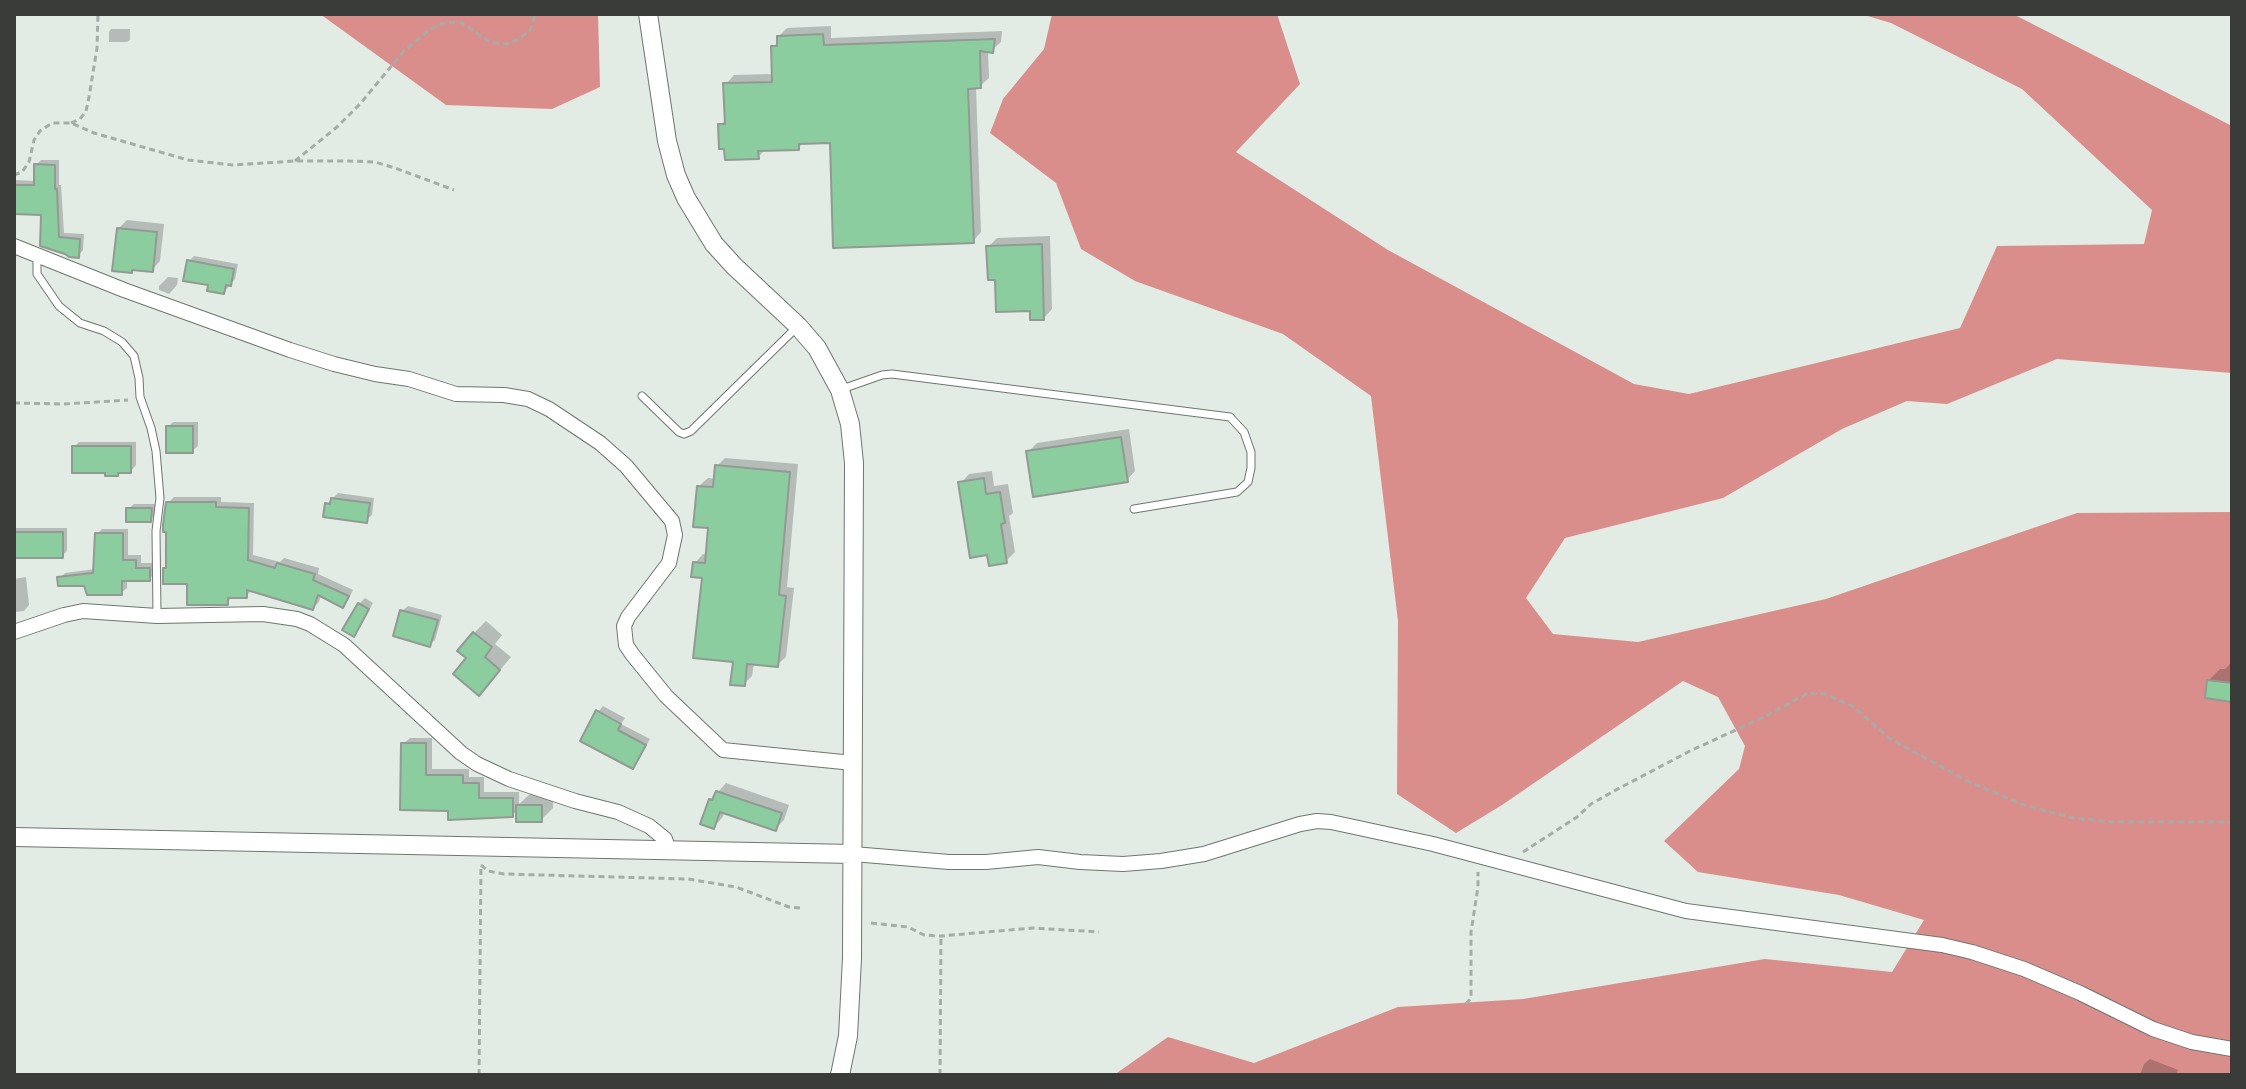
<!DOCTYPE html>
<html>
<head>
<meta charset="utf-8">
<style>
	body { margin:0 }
	#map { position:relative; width:2246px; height:1089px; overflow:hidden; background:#e3ebe5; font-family:"Exo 2",sans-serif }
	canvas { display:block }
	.frame { position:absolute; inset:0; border:16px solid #393c39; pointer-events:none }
</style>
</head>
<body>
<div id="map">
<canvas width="2246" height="1089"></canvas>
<div class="frame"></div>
</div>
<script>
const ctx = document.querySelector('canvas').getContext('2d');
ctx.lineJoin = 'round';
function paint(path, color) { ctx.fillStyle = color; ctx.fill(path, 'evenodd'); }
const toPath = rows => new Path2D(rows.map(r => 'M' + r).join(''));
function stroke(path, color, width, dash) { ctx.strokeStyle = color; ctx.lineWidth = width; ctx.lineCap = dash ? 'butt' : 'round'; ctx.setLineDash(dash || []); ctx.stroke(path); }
paint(toPath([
	[320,14,598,14,600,87,552,109,446,105],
	[1052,14,1277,14,1300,84,1236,152,1388,250,1634,384,1689,394,1960,328,1997,246,2144,244,2152,210,2022,89,1891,23,1861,14,2013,14,2232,126,2232,373,2057,359,1947,404,1907,401,1842,429,1723,498,1565,538,1526,598,1553,634,1638,642,1826,599,2077,513,2232,512,2232,1075,1114,1075,1168,1037,1254,1063,1398,1007,1523,999,1765,959,1892,972,1924,920,1839,895,1698,872,1664,841,1739,769,1745,746,1718,697,1683,681,1502,805,1456,833,1397,794,1398,621,1371,396,1283,334,1135,281,1081,249,1056,183,990,133,1003,99,1044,49]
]), '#d98e8b');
paint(toPath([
	[831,26,831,38,1002,31,1001,42,992,50,988,50,989,78,980,86,976,87,981,232,973,241,832,141,804,142,798,148,766,149,758,157,720,125,727,119,726,84,734,75,774,74,773,47,779,41,779,36,787,28],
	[111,29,130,29,130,40,127,42,109,42,109,32],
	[41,160,59,160,59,185,61,185,64,233,84,234,83,250,78,256,70,255,44,213,14,212,14,180,36,181,36,165],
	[127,220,164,224,160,261,152,270,134,268,131,271,118,229],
	[1050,236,1052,309,1044,318,997,277,988,247,997,238],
	[194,256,238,264,235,279,224,292,210,284,189,261],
	[168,277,178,278,177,285,169,294,159,290,159,286],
	[173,422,198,422,198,446,192,451,168,427],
	[1129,429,1135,471,1127,480,1028,452,1037,443],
	[79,442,136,442,136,465,131,471,121,471,117,474,107,471,74,447],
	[725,458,798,464,787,587,794,588,786,657,777,665,754,663,752,676,744,684,704,576,695,563,703,554,708,555,711,526,699,486,708,478,716,479,717,466],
	[992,471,994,486,1008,484,1013,513,1009,516,1015,552,1006,561,961,483,969,474],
	[338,493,374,498,372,515,366,520,327,504],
	[174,497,221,497,221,502,254,503,253,555,280,562,284,558,319,568,318,574,353,590,348,600,343,605,321,595,319,602,313,608,252,590,246,596,233,596,227,603,165,568,168,565,168,503],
	[134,504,157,504,155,515,150,520,128,509],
	[14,528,67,528,67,551,62,556,14,556],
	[102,529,128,529,128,555,141,555,141,563,154,563,155,573,149,579,127,579,127,588,121,593,60,578,65,573,95,569,97,534],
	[26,577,29,605,24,611,14,612,14,579],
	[365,598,373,603,359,629,353,634,359,604],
	[408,606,442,615,435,640,429,645,402,611],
	[486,621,502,635,495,644,511,657,490,682,469,658,474,633],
	[2232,662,2232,700,2209,680,2220,669,2225,669],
	[603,706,625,718,621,724,650,739,638,761,633,766,598,712],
	[410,738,432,738,432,769,469,769,469,777,484,777,484,792,519,792,519,804,530,794,553,794,553,808,541,820,518,810,512,815,450,809,403,744],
	[726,783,789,805,784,820,775,829,725,812,722,818,714,827,711,800],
	[2150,1059,2178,1070,2176,1075,2140,1075,2144,1064]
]), '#0003');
const building = toPath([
	[823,34,824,45,995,39,993,53,980,51,981,88,968,89,974,243,833,248,830,143,799,144,799,150,758,151,759,159,725,160,724,149,719,149,718,124,725,124,723,83,772,82,771,46,777,46,777,36,823,34],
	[34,164,55,165,55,189,57,189,59,237,80,239,79,258,69,257,65,254,40,246,41,215,14,214,14,185,34,185,34,164],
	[117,228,157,232,153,272,132,270,132,273,112,271,117,228],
	[1042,244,1044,320,1030,320,1030,311,996,312,995,280,988,280,986,246,1042,244],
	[187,260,234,269,231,286,226,285,224,294,207,291,208,285,183,281,187,260],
	[166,426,193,426,193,453,166,453,166,426],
	[1121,437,1128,482,1033,497,1026,451,1121,437],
	[72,446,131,446,131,473,118,473,118,476,105,476,105,473,72,473,72,446],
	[715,465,790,472,779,595,786,596,778,667,747,664,745,686,730,685,733,662,693,658,702,578,691,577,693,562,705,563,708,528,693,527,697,486,713,487,715,465],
	[984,478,986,494,1000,492,1005,523,1001,524,1007,563,989,566,987,555,970,558,958,482,984,478],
	[331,498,370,503,367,523,323,517,325,503,330,504,331,498],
	[166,502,216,502,216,507,249,508,248,560,275,568,277,563,315,574,313,580,349,596,343,608,318,595,313,610,247,590,247,598,228,598,228,605,187,605,187,584,163,584,163,568,166,568,166,532,163,532,163,525,166,502],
	[126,508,152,508,151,522,126,522,126,508],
	[14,532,63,532,63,558,14,558,14,532],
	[95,533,123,533,123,560,136,560,136,568,150,568,150,581,122,581,122,595,87,595,84,586,58,586,57,577,93,573,95,533],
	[358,603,369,609,354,637,342,630,358,603],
	[400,610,438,620,430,647,393,636,400,610],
	[473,632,492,647,485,657,500,670,479,696,453,674,466,658,457,651,473,632],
	[2207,680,2232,683,2232,702,2205,698,2207,680],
	[596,710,621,724,618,730,646,745,633,769,580,741,596,710],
	[401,743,426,743,426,775,463,775,463,783,479,783,479,798,513,798,513,817,448,820,448,811,400,810,401,743],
	[716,791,782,813,776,831,720,812,714,829,700,824,709,799,712,800,716,791],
	[516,805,542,805,542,822,516,822,516,805]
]);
paint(building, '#8ccd9f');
stroke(building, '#929a94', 2);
const lane = toPath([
	[37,255,37,274,59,306,80,323,104,331,122,342,134,356,139,378,140,397,151,428,156,451,160,498,156,531,157,616],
	[842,389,882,375,892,374,1230,417,1244,432,1251,452,1251,468,1248,482,1237,492,1134,509],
	[642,396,679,432,684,434,691,431,798,326]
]);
const street = toPath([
	[14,246,124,290,290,350,334,364,375,374,409,379,456,394,504,395,528,399,549,409,600,443,626,466,672,521,675,535,669,563,628,617,624,626,626,645,632,654,666,696,723,750,853,763],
	[14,632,64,615,83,611,157,616,263,614,297,619,310,624,344,645,461,753,477,764,509,779,575,801,618,812,649,826,665,839,669,851],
	[853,854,949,862,986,862,1038,857,1080,862,1123,864,1161,861,1204,854,1300,824,1317,821,1331,822,1433,844,1686,911,1942,945,1972,952,2024,969,2080,993,2153,1029,2192,1042,2232,1049]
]);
const secondary = toPath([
	[648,14,667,141,676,175,686,198,714,244,734,266,798,326,817,348,840,390,850,424,854,463,852,958,848,1036,840,1075],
	[14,837,853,854]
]);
stroke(lane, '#6e7670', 9);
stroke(street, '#6e7670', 16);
stroke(secondary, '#6e7670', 20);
stroke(toPath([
	[71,123,80,119,86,111,89,97,97,48,98,14],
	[295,161,337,127,360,104,403,52,430,29,446,22,462,23,490,42,506,44,517,40,530,31,535,14],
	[14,175,22,172,29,162,34,140,40,131,52,123,71,123,94,133,188,160,233,165,295,161,347,161,375,162,395,168,454,190],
	[14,403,64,404,128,400],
	[1523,852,1577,817,1591,804,1614,791,1690,751,1764,717,1808,693,1825,694,1854,707,1889,738,1967,781,2024,805,2073,818,2113,822,2232,822],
	[481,865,488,871,504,874,688,879,736,887,789,907,800,908],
	[871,923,908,927,924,935,941,936,1033,928,1099,932],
	[1466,1004,1471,998,1471,932,1478,887,1478,872],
	[479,1075,481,865],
	[940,1075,941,936]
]), '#a6ada8', 3, [6, 4]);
stroke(lane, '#fff', 7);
stroke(street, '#fff', 14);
stroke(secondary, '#fff', 18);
</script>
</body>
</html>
